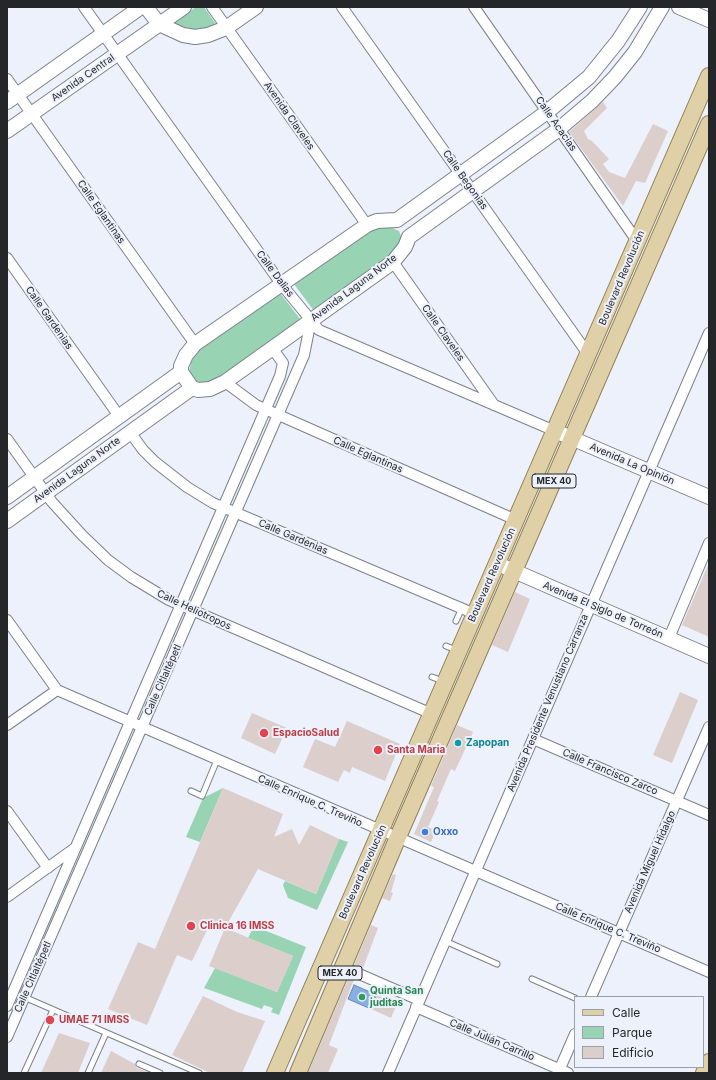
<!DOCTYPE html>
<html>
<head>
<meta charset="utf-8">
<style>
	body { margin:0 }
	#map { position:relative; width:716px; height:1080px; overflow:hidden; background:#ecf1fb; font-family:Inter,sans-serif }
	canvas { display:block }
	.frame { position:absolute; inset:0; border:8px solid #25262a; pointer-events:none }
	.legend { position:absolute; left:574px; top:996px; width:130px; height:72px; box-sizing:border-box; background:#ecf1fb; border:1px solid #9ca0a7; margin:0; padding:5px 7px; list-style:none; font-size:12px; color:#25262a }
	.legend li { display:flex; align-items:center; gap:8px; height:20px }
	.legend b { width:20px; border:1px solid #9ca0a7 }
</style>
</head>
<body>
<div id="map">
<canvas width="716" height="1080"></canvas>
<div class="frame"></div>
<ul class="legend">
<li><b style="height:5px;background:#e0d0a7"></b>Calle</li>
<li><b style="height:11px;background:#98d4b4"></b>Parque</li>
<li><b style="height:11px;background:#dbcecb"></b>Edificio</li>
</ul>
</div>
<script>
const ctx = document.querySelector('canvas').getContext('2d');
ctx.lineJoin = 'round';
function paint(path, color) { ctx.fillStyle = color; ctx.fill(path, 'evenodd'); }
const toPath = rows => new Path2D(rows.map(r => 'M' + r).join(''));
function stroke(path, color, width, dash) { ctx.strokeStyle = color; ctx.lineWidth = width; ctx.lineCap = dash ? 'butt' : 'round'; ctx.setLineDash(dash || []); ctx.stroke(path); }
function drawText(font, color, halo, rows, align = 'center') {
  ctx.font = font + ' Inter,sans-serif'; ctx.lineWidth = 4; ctx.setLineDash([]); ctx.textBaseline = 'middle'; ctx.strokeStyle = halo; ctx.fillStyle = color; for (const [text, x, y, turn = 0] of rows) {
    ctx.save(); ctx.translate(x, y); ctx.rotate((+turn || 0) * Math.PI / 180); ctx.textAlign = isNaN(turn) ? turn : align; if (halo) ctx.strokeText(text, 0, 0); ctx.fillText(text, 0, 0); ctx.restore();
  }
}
paint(toPath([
	[196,7,204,7,217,26,201,32,171,25],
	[390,227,399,231,403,241,400,251,317,315,294,284,375,228],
	[280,293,304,324,224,382,202,386,194,381,189,372,191,362,197,351],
	[223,788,200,842,186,837,203,798],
	[339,839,348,842,317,910,288,898,283,885,285,881,316,894],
	[254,926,306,947,279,1015,271,1012,273,1008,264,1005,262,1009,204,988,215,968,277,992,293,956,248,938]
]), '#98d4b4');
const water = toPath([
	[354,985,377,995,371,1009,348,999,354,985]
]);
paint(water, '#89aee4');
stroke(water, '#6b85ac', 1);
paint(toPath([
	[603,102,607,108,584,131,588,139,592,141,609,159,603,164,609,172,625,178,653,124,668,131,645,183,636,181,623,206,569,132],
	[709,563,709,637,682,625],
	[515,592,530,599,508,652,492,645],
	[680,692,698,700,672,763,653,755],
	[252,713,287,728,275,754,241,738],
	[347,721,400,744,385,781,352,767,350,773,344,770,338,782,303,767,315,739,335,747],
	[457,725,473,732,455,771,451,769,437,801,439,802,428,827,436,830,431,842,414,834,434,787,431,786],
	[223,788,283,814,274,837,292,829,299,845,310,825,339,839,316,894,258,869,225,928,210,924,192,961,177,955,147,1025,108,1009,138,942,155,949],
	[393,874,396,875,391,892,393,893,390,901,382,898],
	[371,925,378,928,363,968,354,965],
	[225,928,293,956,277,992,209,966],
	[349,977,354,979,329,1045,338,1049,328,1073,308,1073],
	[377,995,397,1004,391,1018,371,1009],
	[203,996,237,1012,265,1021,242,1073,210,1073,172,1055],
	[59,1033,90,1043,78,1073,41,1073],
	[111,1051,135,1064,137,1068,150,1073,101,1073]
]), '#dbcecb');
const lane = toPath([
	[456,621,462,608],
	[446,646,456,650],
	[432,677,443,681],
	[191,791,202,796,217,760],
	[445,941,497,964],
	[532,979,575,998],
	[24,997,199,1073],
	[139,1064,160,1073],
	[24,1073,53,1010],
	[88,1073,106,1033]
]);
const street = toPath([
	[84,7,282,285,319,330,555,431],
	[212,7,367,225],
	[342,7,588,354],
	[474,7,637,241],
	[7,79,195,344],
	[7,258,119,416],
	[393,262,494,405],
	[225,382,256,405,516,520],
	[130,432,143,450,155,462,187,487,213,503,475,614],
	[7,439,52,502,82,535,108,560,131,577,169,600,432,714],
	[7,620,57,690,709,972],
	[669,638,709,543],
	[7,725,57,690],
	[533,739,709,815],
	[7,811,48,868],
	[7,897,75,848],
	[343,967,419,1000],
	[591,997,709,727],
	[7,1006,280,376,283,363,272,348],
	[416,1007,568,1073],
	[7,1037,304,355,311,320],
	[388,1073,709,333],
	[558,1073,575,1034]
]);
const secondary = toPath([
	[146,7,159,24,183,35,195,37,208,35,226,28,256,7],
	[679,7,709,20],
	[7,102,141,7],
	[7,131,184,7],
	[192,388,181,372,181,366,186,355,195,344,367,225,377,221,397,220,547,112,589,77,618,41,640,7],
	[192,388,198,390,210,389,225,382,393,262,405,247,409,237,559,129,592,101,615,77,635,52,662,7],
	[555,431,709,497],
	[7,497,181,372],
	[7,521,192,388],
	[498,564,709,656]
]);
const primary = toPath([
	[275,1073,709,76],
	[298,1073,398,837,709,124],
	[704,1073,709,1062]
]);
stroke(lane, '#7c808a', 7);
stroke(street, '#7c808a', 12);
stroke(secondary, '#7c808a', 16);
stroke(primary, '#918055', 18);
stroke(lane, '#fff', 5);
stroke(street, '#fff', 10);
stroke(secondary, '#fff', 14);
stroke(primary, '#e0d0a7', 16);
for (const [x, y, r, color] of [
	[264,733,5,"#e0444e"],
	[458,743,4,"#0f9aa8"],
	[378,750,5,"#e0444e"],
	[425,832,4,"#3f7fe0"],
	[191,926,5,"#e0444e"],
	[362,997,4,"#2e9e5b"],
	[50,1020,5,"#e0444e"]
]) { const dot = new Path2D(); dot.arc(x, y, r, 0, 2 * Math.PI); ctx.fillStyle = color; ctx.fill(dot); stroke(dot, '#ecf1fb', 1.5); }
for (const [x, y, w] of [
	[554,481,44],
	[340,973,44]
]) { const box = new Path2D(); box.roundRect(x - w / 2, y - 7, w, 14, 3); ctx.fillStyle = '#ecf1fb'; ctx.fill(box); stroke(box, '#25262a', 1); }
drawText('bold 9px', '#25262a', null, [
	["MEX 40",554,481],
	["MEX 40",340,973]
]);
drawText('10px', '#25262a', '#ecf1fb', [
	["Avenida Central",83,78,-35],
	["Avenida Claveles",289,116,55],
	["Calle Acacias",556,124,55],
	["Calle Begonias",465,180,55],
	["Calle Eglantinas",101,212,55],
	["Calle Dalias",275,274,53],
	["Boulevard Revolución",622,278,-67],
	["Avenida Laguna Norte",354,288,-37],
	["Calle Gardenias",49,318,55],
	["Calle Claveles",443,333,55],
	["Calle Eglantinas",368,455,24],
	["Avenida La Opinión",632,464,23],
	["Avenida Laguna Norte",77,470,-36],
	["Calle Gardenias",293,537,23],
	["Boulevard Revolución",492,575,-66],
	["Calle Heliotropos",194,610,25],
	["Avenida El Siglo de Torreón",603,610,23],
	["Calle Citlaltépetl",163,680,-66],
	["Avenida Presidente Venustiano Carranza",548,703,-67],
	["Calle Francisco Zarco",610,772,23],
	["Calle Enrique C. Treviño",310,801,24],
	["Avenida Miguel Hidalgo",650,862,-66],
	["Boulevard Revolución",363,872,-66],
	["Calle Enrique C. Treviño",608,928,23],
	["Calle Citlaltépetl",33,977,-66],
	["Calle Julián Carrillo",492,1040,23]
]);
drawText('bold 10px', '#be3a42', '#ecf1fb', [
	["EspacioSalud",273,733],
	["Santa Maria",387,750],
	["Clinica 16 IMSS",200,926],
	["UMAE 71 IMSS",59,1020]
], 'left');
drawText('bold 10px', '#0d838f', '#ecf1fb', [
	["Zapopan",466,743]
], 'left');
drawText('bold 10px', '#366cbe', '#ecf1fb', [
	["Oxxo",433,832]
], 'left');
drawText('bold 10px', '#27864d', '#ecf1fb', [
	["Quinta San",370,991],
	["juditas",370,1003]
], 'left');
</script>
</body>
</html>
